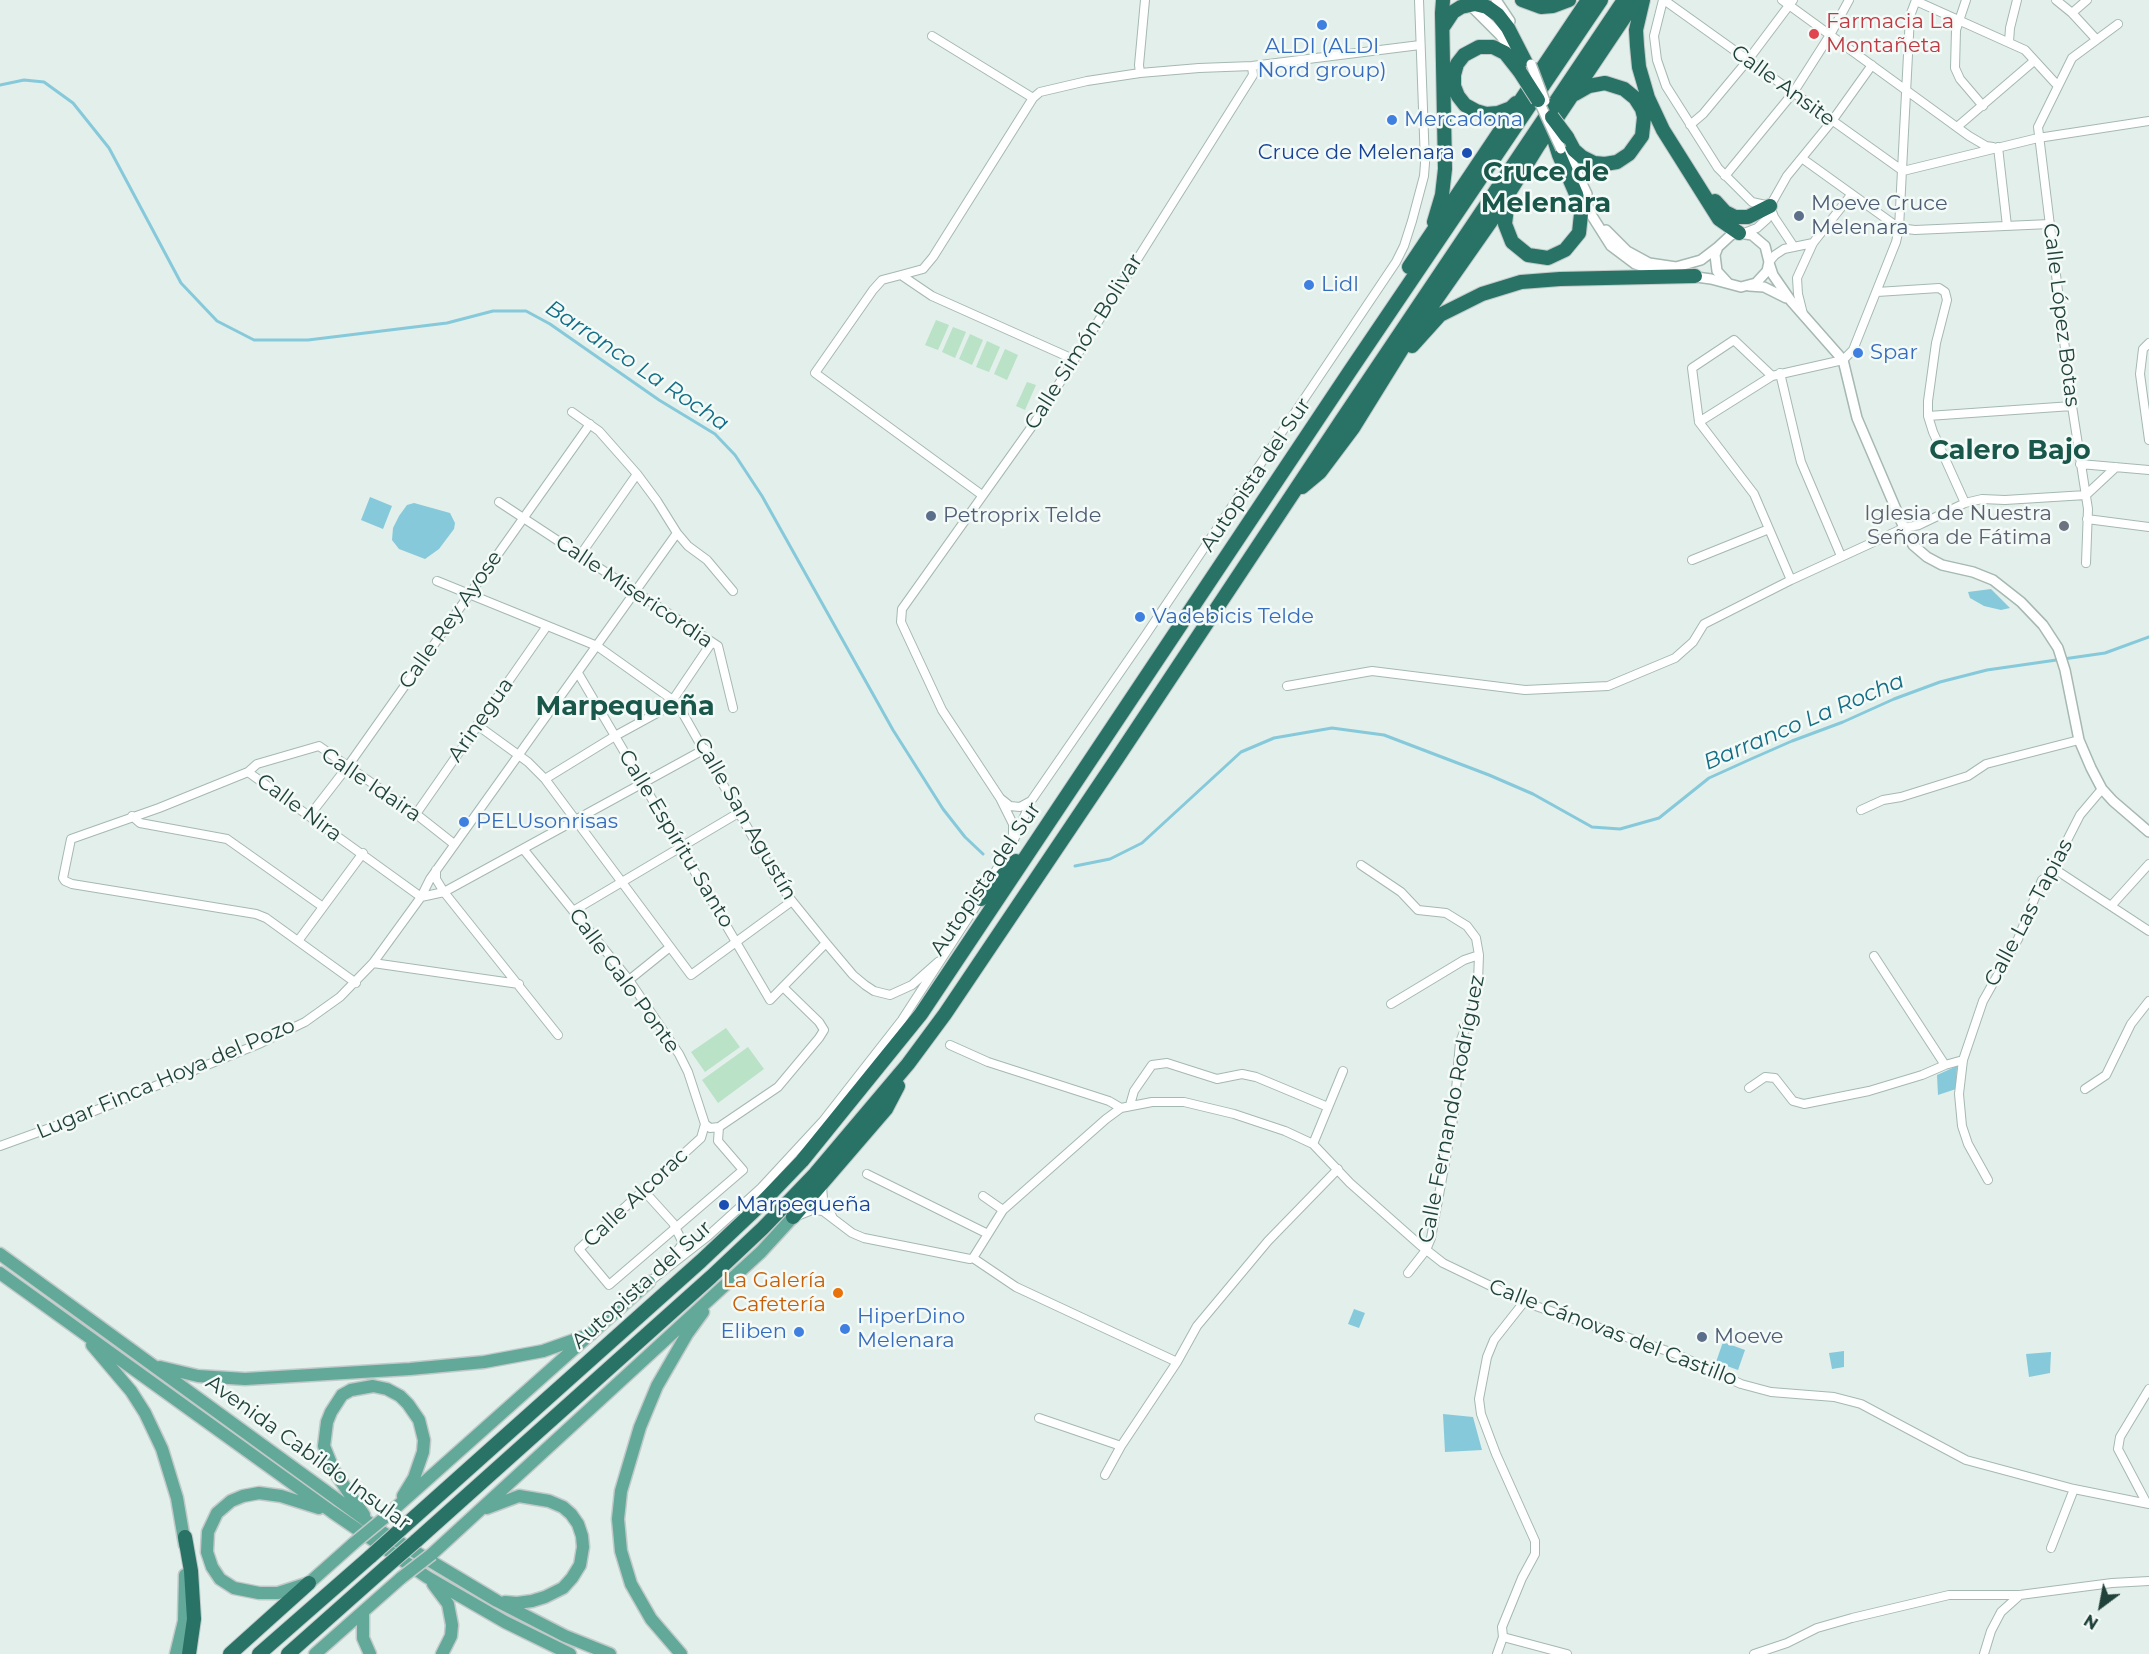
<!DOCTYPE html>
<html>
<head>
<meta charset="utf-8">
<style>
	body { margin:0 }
	#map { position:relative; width:2149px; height:1654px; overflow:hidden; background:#e3efea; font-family:Montserrat,sans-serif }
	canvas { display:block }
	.north { position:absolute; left:2071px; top:1576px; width:60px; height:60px; -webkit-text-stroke:4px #f4faf7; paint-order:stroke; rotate:212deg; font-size:16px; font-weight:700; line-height:24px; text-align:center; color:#20423b }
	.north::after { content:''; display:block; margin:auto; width:21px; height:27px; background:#20423b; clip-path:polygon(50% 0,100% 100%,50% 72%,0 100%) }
</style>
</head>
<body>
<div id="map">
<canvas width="2149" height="1654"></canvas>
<div class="north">N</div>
</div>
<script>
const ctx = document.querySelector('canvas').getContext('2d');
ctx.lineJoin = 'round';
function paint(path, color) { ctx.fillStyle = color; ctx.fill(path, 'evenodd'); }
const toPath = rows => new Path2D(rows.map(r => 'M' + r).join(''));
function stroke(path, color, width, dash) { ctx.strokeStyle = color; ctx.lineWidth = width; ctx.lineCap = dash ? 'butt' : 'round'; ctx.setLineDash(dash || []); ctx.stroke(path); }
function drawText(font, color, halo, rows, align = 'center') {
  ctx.font = font + ' Montserrat,sans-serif'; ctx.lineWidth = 5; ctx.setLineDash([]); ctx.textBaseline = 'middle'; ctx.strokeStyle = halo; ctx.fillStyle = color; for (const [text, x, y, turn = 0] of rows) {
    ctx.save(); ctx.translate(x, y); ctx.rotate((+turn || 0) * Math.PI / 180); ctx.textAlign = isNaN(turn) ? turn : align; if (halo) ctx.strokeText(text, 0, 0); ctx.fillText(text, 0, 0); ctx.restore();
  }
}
paint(toPath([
	[936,320,949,325,938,350,925,345],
	[953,327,966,332,955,358,942,352],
	[970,334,983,340,972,365,959,359],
	[987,341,1000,347,989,372,976,367],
	[1005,349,1018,355,1007,380,994,374],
	[1027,382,1036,385,1025,410,1016,406],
	[726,1028,740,1047,705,1072,691,1052],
	[748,1047,764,1069,718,1103,702,1080]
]), '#b9e2c6');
paint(toPath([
	[370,497,392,506,383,529,361,520],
	[414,503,450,513,455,523,454,529,439,549,425,559,399,549,392,540,393,528,399,516,407,505],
	[1991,589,2010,608,2001,610,1984,606,1970,598,1968,592],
	[1957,1066,1956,1089,1938,1095,1937,1075],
	[1354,1309,1365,1313,1359,1328,1348,1324],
	[1723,1342,1745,1350,1738,1370,1716,1362],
	[1844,1351,1844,1367,1832,1369,1829,1353],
	[2051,1352,2050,1373,2029,1377,2026,1354],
	[1443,1414,1473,1417,1482,1450,1445,1452]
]), '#85c9da');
stroke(toPath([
	[0,85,24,80,44,82,73,103,109,148,181,283,217,321,254,340,308,340,447,323,493,311,526,311,550,324,659,400,715,434,735,455,762,496,893,730,943,809,965,837,983,854],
	[1075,866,1110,859,1142,843,1241,752,1274,738,1332,728,1384,735,1489,775,1533,794,1592,827,1620,829,1659,818,1709,778,1751,759,1792,741,1843,722,1894,699,1940,682,1987,670,2105,653,2149,637]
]), '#85c9da', 3);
const minor = toPath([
	[1663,0,1654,36,1657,60,1666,86,1718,168,1752,202,1770,206,1774,217,1794,247],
	[1664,0,1903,171,2038,138,2149,121],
	[1782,0,1969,136,1986,146,1993,147],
	[1966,0,1956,30,1955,68,1960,79,1983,106],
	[2056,0,2072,13,2096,39],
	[1916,1,2025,50,2058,86],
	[2072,13,2087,0],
	[932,36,1033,98],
	[2009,42,2010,28,2017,0],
	[1140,73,1139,65,1145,0],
	[1690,125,1703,114,1748,60,1793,0],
	[1957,127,2034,61],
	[1998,147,2007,226],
	[1803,159,1899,228,1915,230,2050,224],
	[1725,176,1793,93,1830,35,1849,0],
	[1744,233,1757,228,1767,219,1770,206,1787,176,1832,121,1872,65],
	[1769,262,1775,255,1784,249,1813,243],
	[901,275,923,269,933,257,1033,98,1040,92,1087,81,1140,73,1199,68,1252,66,1420,45],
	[1877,292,1939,288,1945,292,1947,300,1936,343,1928,401,1928,416,1933,432,1965,503],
	[1803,314,1798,294,1797,278,1813,243,1851,195],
	[2149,343,2143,349,2140,374,2149,440],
	[1780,373,1801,462,1841,556],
	[1772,376,1734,340,1692,368,1699,422,1754,494,1791,580],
	[572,412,599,431,637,474,657,501,677,533,688,546,707,560,733,591],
	[1928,416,2072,406],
	[1699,422,1772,376,1843,360,1853,350,1896,242,1899,228,1910,16,1916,0],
	[2080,464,2149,470],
	[982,495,815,373,873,290,882,280,901,275,932,296,1073,359],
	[499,502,718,646,733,708],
	[2087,519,2149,527],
	[581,554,637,474],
	[1692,560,1769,529],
	[2086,563,2088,509,2072,406,2038,127,2072,58,2118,24],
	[437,581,597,646,677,703,777,880,792,901,826,943,853,975,865,985,874,991,890,995,912,985,938,962],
	[578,673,770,1000,826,943],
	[1287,686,1372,671,1525,690,1608,686,1675,658,1693,642,1704,624,1791,580,1904,528,1919,525,1965,503,1982,499,2005,500,2086,495,2116,467],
	[477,725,528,762,545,779,691,975,792,901],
	[248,772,421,897],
	[545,779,615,736,668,707,712,642],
	[1000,798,1010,806,1020,807,1031,801,1145,636,1396,262,1404,246,1412,221,1424,176,1425,163,1419,0],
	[1861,810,1883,800,1901,797,1968,776,1986,764,2079,740],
	[416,814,547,626],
	[310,815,348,766,590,424],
	[132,816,140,823,227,839,323,907],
	[1013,842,1013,824,1000,798,942,710,901,622,902,609,1035,422,1253,75,1252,66],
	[524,850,629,980,679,1054,688,1072,705,1124,701,1138,579,1249,609,1285,743,1170,718,1141,719,1127],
	[1361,865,1401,892,1418,910,1446,913,1467,926,1476,938,1479,955,1478,982,1473,1009,1460,1042,1454,1114,1431,1238,1426,1250,1408,1273],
	[436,870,436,879,444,892,558,1035],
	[2056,870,2149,931],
	[986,887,1013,842,1031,801],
	[421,897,444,892,705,749],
	[2111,906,2149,864],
	[573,911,740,812],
	[298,941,363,853],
	[1874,956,1945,1065],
	[373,963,519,984],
	[629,980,670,947],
	[356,983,266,918,256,914,72,884,65,881,63,878,71,839,159,808,248,772,257,764,319,746,416,814,454,844],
	[1391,1004,1464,960,1479,955],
	[950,1045,988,1062,1109,1101,1121,1108,1152,1102,1184,1102,1234,1114,1285,1131,1313,1144,1350,1183,1420,1245,1443,1263,1524,1302,1676,1354,1741,1384,1771,1392,1834,1397,1861,1404,1966,1460,2074,1489,2149,1504],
	[1749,1088,1765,1077,1775,1078,1793,1101,1804,1104,1869,1091,1922,1075,1945,1065,1963,1060],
	[2085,1089,2106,1075,2131,1024,2149,1001],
	[1130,1105,1134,1091,1152,1065,1167,1063,1217,1079,1242,1074,1256,1077,1328,1107],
	[705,1124,710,1128,719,1127,778,1087,819,1038,824,1030,819,1022,783,987],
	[1313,1144,1343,1071],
	[0,1146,72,1120,261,1043,305,1022,340,997,373,963,421,897,430,879,677,533],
	[867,1174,988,1234],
	[1988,1180,1968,1144,1962,1126,1959,1094,1963,1060,1983,1001,2018,939,2042,880,2056,870,2055,864,2080,815,2102,789],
	[822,1186,823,1199,832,1216],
	[644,1191,673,1223,683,1243,675,1254,661,1267],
	[983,1196,1003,1210],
	[797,1216,812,1210,823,1211,852,1233,864,1238,970,1259,973,1258,1016,1287,1177,1362],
	[973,1258,1003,1210,1106,1119,1121,1108],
	[649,1282,708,1236,761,1188,823,1121,902,1020,981,898],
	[1039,1418,1121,1446],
	[1105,1475,1121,1446,1177,1362,1197,1326,1268,1241,1338,1169],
	[2146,1502,2118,1449,2120,1437,2149,1389],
	[2051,1548,2074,1489],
	[1503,1637,1567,1654],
	[1497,1654,1503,1637,1502,1627,1522,1578,1535,1554,1535,1541,1496,1454,1481,1414,1479,1399,1487,1357,1494,1340,1524,1302],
	[1754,1654,1787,1643,1817,1628,1852,1618,1949,1595,2020,1595,2112,1583,2149,1581],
	[1984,1654,1991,1631,2001,1612,2020,1595]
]);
const tertiary = toPath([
	[1496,0,1510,21],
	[1467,2,1500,35,1516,56],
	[1564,145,1587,194],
	[1580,190,1592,216,1611,246,1635,264,1663,273],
	[1606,230,1627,251,1649,263,1676,267,1701,260,1718,247],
	[1769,263,1773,275,1791,301,1843,360,1857,418,1904,528,1913,545,1927,557,1942,565,1973,572,1993,580,2021,602,2043,625,2058,648,2065,670,2079,740,2091,768,2102,789,2113,801,2149,832],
	[1689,276,1711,279,1741,287,1756,283,1767,271,1769,262,1765,246,1752,235,1739,233,1731,235,1718,247,1715,255,1717,271,1728,283],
	[1749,286,1764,287,1786,298]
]);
const primary = toPath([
	[0,1254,382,1532,497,1601,565,1636,610,1654],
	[0,1273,332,1512,427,1577,505,1622,570,1654],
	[92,1345,131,1391,145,1413,162,1449,177,1498,185,1545],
	[160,1367,198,1376,245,1379,410,1369,484,1362,543,1351,591,1334],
	[319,1508,281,1496,259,1493,243,1496,231,1501,217,1513,208,1532,207,1552,212,1567,220,1579,234,1588,259,1593,278,1593,309,1583,354,1543],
	[487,1508,519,1496,549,1501,563,1507,571,1514,578,1524,582,1536,583,1547,580,1565,572,1578,563,1588,545,1597,532,1601,517,1603,505,1602],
	[364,1515,334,1471,324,1446,327,1422,331,1412,342,1395,351,1390,373,1386,387,1389,400,1396,408,1404,419,1420,424,1440,423,1452,414,1478,403,1496],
	[383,1519,649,1282],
	[432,1554,761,1252,793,1217],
	[433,1584,448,1604,452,1625,451,1636,442,1654],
	[363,1612,363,1638,370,1654],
	[176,1654,184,1621,185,1575],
	[315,1654,401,1578],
	[681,1654,651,1619,631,1584,621,1551,618,1519,621,1491,640,1427,657,1386,687,1334,703,1312]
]);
const motorway = toPath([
	[1522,0,1541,7,1553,6,1569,0],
	[1643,0,1636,30,1637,46,1639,67,1648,98,1663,130,1719,219,1739,233],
	[1443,27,1453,12,1461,7,1475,4,1487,7,1498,15,1508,28,1528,67],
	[1516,103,1511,108,1498,113,1486,114,1476,111,1465,105,1458,96,1454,86,1454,75,1457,64,1464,55,1479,47,1493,47,1505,53,1520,72],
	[1567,137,1574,150,1582,157,1594,163,1605,164,1617,162,1629,154,1642,136,1644,117,1642,109,1635,98,1624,89,1605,83,1589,86,1575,94],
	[1508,200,1505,224,1512,242,1528,255,1548,258,1565,250,1579,233,1581,214,1576,194,1559,155,1553,136],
	[1715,201,1725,212,1735,217,1748,217,1770,206],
	[1434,222,1442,195,1445,169,1442,13,1443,0],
	[1409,267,1588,0],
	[1412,346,1440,315,1482,294,1521,282,1560,279,1695,276],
	[1302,487,1320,472,1353,428,1405,344,1494,217,1538,146,1636,0],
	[981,899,1016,861],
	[793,1217,886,1109,898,1086],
	[400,1530,701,1261,755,1210,802,1161,921,1014,1350,371,1601,0],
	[185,1537,191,1571,194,1619,189,1654],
	[416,1541,711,1277,763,1228,815,1174,908,1064,945,1014,1116,760,1341,421,1624,0],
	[230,1654,309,1583],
	[259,1654,371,1556],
	[288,1654,386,1567]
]);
stroke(minor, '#a5b8b2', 10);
stroke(tertiary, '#a5b8b2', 12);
stroke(primary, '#c1cac8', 15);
stroke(motorway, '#c1cac8', 16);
stroke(minor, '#fff', 8);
stroke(tertiary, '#fff', 9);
stroke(primary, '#62a99a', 12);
stroke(motorway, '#287266', 14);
const tertiaryBridge = toPath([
	[1531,64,1545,101],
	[1536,95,1561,149]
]);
const primaryBridge = toPath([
	[354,1543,383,1519],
	[401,1578,432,1554]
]);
const motorwayBridge = toPath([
	[1520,72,1538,100],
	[1552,117,1567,137],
	[371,1556,400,1530],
	[386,1567,416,1541]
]);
stroke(tertiaryBridge, '#a5b8b2', 12, []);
stroke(primaryBridge, '#c1cac8', 15, []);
stroke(motorwayBridge, '#c1cac8', 16, []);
stroke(tertiaryBridge, '#fff', 9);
stroke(primaryBridge, '#62a99a', 12);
stroke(motorwayBridge, '#287266', 14);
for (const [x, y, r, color] of [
	[1322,25,6,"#3f7fe0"],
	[1814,34,6,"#e0444e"],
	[1392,120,6,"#3f7fe0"],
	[1467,153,6,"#1a4fb4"],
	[1799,216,6,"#5c6f8a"],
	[1309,285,6,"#3f7fe0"],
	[1858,353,6,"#3f7fe0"],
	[931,516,6,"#5c6f8a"],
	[2064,526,6,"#6b7280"],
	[1140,617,6,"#3f7fe0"],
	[464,822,6,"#3f7fe0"],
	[724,1205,6,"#1a4fb4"],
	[838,1293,6,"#e8710a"],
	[845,1329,6,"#3f7fe0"],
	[799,1332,6,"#3f7fe0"],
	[1702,1337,6,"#5c6f8a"]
]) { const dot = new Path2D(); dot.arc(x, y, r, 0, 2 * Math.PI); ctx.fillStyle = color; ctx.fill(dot); stroke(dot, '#f4faf7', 2); }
drawText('21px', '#be3a42', '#f4faf7', [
	["Farmacia La",1826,22],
	["Montañeta",1826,46]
], 'left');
drawText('21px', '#366cbe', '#f4faf7', [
	["ALDI (ALDI",1322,47,"center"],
	["Nord group)",1322,71,"center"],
	["Mercadona",1404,120],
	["Lidl",1321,285],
	["Spar",1870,353],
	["Vadebicis Telde",1152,617],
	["PELUsonrisas",476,822],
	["HiperDino",857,1317],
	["Melenara",857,1341],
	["Eliben",787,1332,"right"]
], 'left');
drawText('21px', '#20423b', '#f4faf7', [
	["Calle Ansite",1783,86,36],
	["Calle López Botas",2061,315,83],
	["Calle Simón Bolivar",1084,342,-58],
	["Autopista del Sur",1256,475,-56],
	["Calle Misericordia",634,592,34],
	["Calle Rey Ayose",451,620,-55],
	["Arinegua",481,720,-55],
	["Calle Idaira",371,785,34],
	["Calle Nira",299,808,36],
	["Calle San Agustín",745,819,60],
	["Calle Espíritu Santo",676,839,59],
	["Autopista del Sur",986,879,-56],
	["Calle Las Tapias",2029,913,-62],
	["Calle Galo Ponte",624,981,54],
	["Lugar Finca Hoya del Pozo",166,1079,-23],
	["Calle Fernando Rodríguez",1452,1109,-79],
	["Calle Alcorac",636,1198,-43],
	["Autopista del Sur",642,1285,-42],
	["Calle Cánovas del Castillo",1613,1333,21],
	["Avenida Cabildo Insular",308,1453,36]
]);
drawText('21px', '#164399', '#f4faf7', [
	["Cruce de Melenara",1455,153],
	["Marpequeña",736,1205,"left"]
], 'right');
drawText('21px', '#4e5e75', '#f4faf7', [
	["Moeve Cruce",1811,204],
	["Melenara",1811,228],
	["Petroprix Telde",943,516],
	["Moeve",1714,1337]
], 'left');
drawText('21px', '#5b616d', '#f4faf7', [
	["Iglesia de Nuestra",2052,514],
	["Señora de Fátima",2052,538]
], 'right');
drawText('21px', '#c56008', '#f4faf7', [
	["La Galería",826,1281],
	["Cafetería",826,1305]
], 'right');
drawText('italic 22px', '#126d86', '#f4faf7', [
	["Barranco La Rocha",637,366,34],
	["Barranco La Rocha",1804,722,-23]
]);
drawText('bold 27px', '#19574b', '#f4faf7', [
	["Cruce de",1546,173],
	["Melenara",1546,204],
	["Calero Bajo",2010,451],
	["Marpequeña",625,707]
]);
</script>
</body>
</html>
